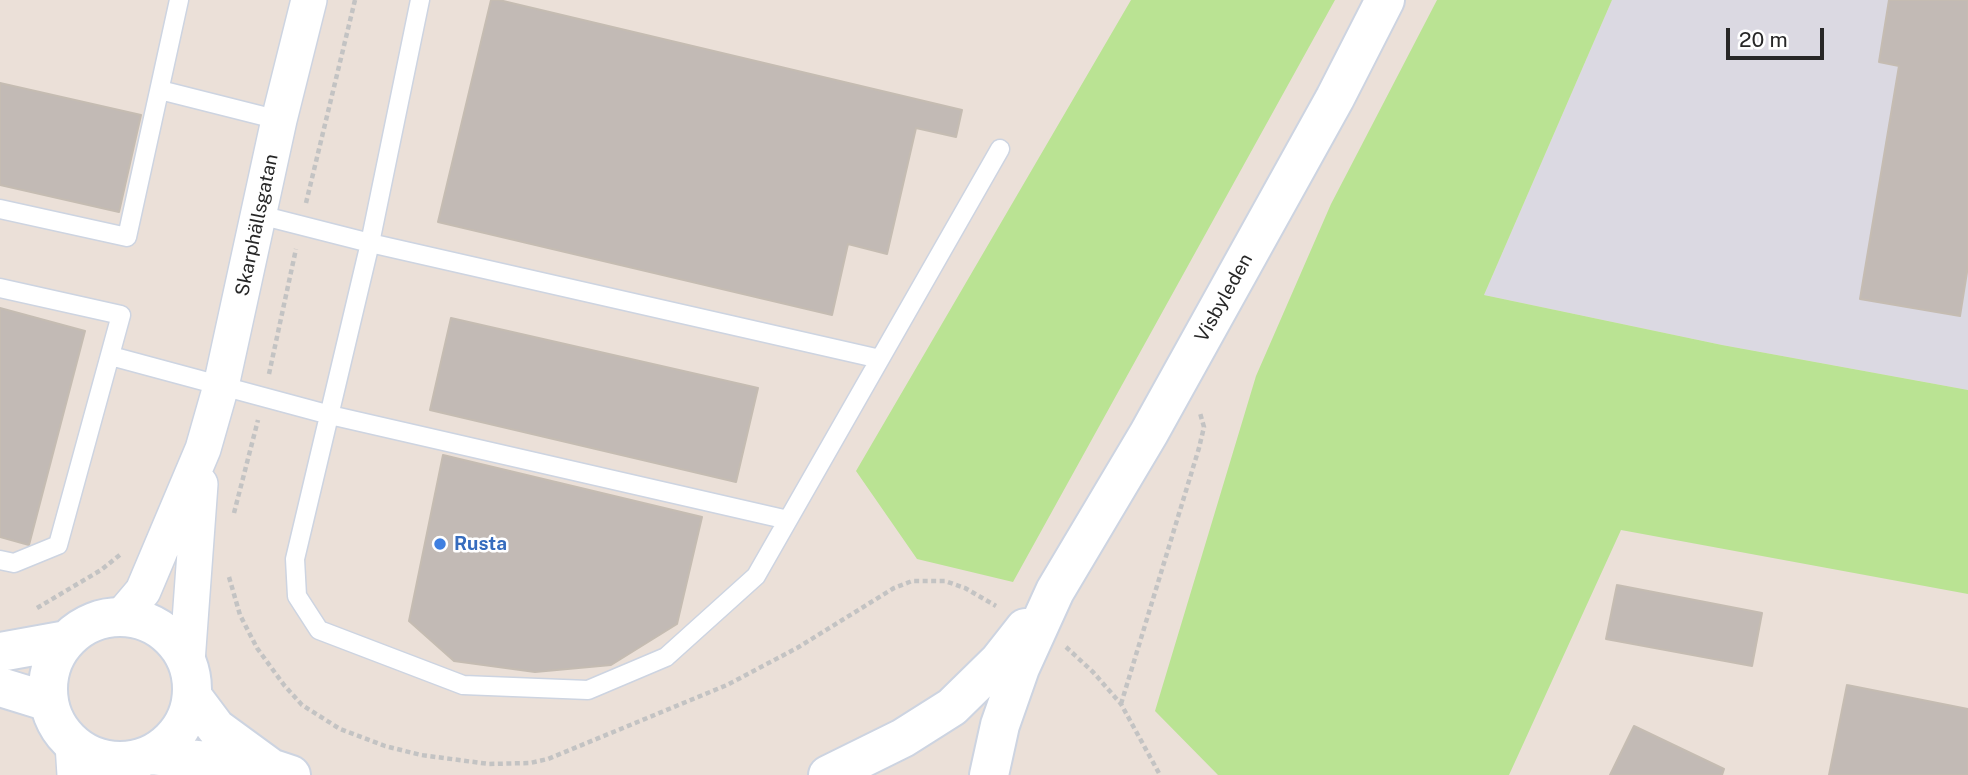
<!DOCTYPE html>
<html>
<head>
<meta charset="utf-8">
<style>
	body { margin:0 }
	#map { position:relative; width:1968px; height:775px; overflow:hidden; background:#ebe0d8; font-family:"Public Sans",sans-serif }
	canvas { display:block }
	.scale { position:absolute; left:1726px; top:28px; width:98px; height:32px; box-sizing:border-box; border:4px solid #272727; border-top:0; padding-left:9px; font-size:21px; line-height:24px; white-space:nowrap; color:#272727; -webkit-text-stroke:5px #fff; paint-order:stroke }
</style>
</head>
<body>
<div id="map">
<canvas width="1968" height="775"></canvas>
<div class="scale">20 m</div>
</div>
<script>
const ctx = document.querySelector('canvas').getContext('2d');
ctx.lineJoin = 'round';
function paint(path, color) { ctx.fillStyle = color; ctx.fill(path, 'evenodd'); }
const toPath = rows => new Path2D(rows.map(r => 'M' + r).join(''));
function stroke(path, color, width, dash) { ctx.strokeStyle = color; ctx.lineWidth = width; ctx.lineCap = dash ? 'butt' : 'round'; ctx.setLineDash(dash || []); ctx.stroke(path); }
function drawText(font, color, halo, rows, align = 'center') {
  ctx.font = font + ' "Public Sans",sans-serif'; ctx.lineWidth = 5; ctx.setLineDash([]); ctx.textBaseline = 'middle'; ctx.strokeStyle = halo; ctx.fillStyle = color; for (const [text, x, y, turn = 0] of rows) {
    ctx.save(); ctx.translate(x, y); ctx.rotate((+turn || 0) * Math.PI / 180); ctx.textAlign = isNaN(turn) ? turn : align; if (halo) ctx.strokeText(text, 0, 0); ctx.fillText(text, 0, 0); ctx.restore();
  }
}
paint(toPath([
	[1612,0,1968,0,1968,390,1722,345,1484,295]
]), '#dbd9e2');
paint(toPath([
	[1131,0,1335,0,1013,582,917,559,856,471],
	[1437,0,1612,0,1484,295,1722,345,1968,390,1968,594,1621,530,1509,775,1218,775,1155,711,1256,376,1331,204]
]), '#bae393');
const building = toPath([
	[491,0,499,0,962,110,956,137,916,128,887,254,848,244,832,315,438,222,491,0],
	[1889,0,1968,0,1968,266,1960,316,1860,299,1899,66,1879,62,1889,0],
	[0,83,141,115,119,212,0,185,0,83],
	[0,308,85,331,29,545,0,537,0,308],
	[451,318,758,388,736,482,430,410,451,318],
	[443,455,702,517,677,624,611,665,535,672,454,661,409,621,443,455],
	[1617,585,1762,613,1752,666,1606,639,1617,585],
	[1847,685,1968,709,1968,775,1829,775,1847,685],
	[1634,726,1724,769,1722,775,1610,775,1634,726]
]);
paint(building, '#c2bab5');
stroke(building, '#c5bcb2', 2);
const service = toPath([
	[420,0,370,243,295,559,297,596,319,630,463,685,588,690,666,657,756,576,1000,149],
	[160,90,279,120],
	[0,209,127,237,179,0],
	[260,215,370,243,880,359],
	[0,288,121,315,58,545,14,563,0,560],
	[111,356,330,415,788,520]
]);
const minor = toPath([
	[121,617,143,591,203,449,221,386,279,120,309,0],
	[187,662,200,484],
	[73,744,75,775],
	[116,775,127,761]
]);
const secondary = toPath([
	'48 689a72 72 0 1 1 144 0a72 72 0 1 1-144 0Z',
	[0,652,67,640],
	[0,687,49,702],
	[192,696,216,728,268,766],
	[151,755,270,768,291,775],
	[828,775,903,738,952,707,999,661,1025,628],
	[989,775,1000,725,1020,668,1055,591,1149,433,1335,98,1385,0]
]);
stroke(service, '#cdd4e1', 21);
stroke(minor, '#cdd4e1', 38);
stroke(secondary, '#cdd4e1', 42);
stroke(toPath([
	[306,203,355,0],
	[269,374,296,249],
	[234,513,258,420],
	[229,577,240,615,257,648,284,685,302,705,340,729,385,746,421,755,489,764,530,763,548,759,727,685,797,648,894,588,912,581,945,581,965,588,996,606],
	[37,608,101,570,121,554],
	[1066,647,1093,672,1121,704,1160,775],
	[1121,704,1199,448,1204,427,1200,413]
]), '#c3c3c3', 4.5, [5, 3.5]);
stroke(service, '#fff', 18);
stroke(minor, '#fff', 35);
stroke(secondary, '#fff', 38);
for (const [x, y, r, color] of [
	[440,544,7,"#3f7fe0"]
]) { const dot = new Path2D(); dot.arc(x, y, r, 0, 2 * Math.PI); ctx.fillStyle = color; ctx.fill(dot); stroke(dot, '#fff', 2.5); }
drawText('19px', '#272727', '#fff', [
	["Skarphällsgatan",257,225,-78],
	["Visbyleden",1224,298,-61]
]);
drawText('bold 19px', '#366cbe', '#fff', [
	["Rusta",454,544]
], 'left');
</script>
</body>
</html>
